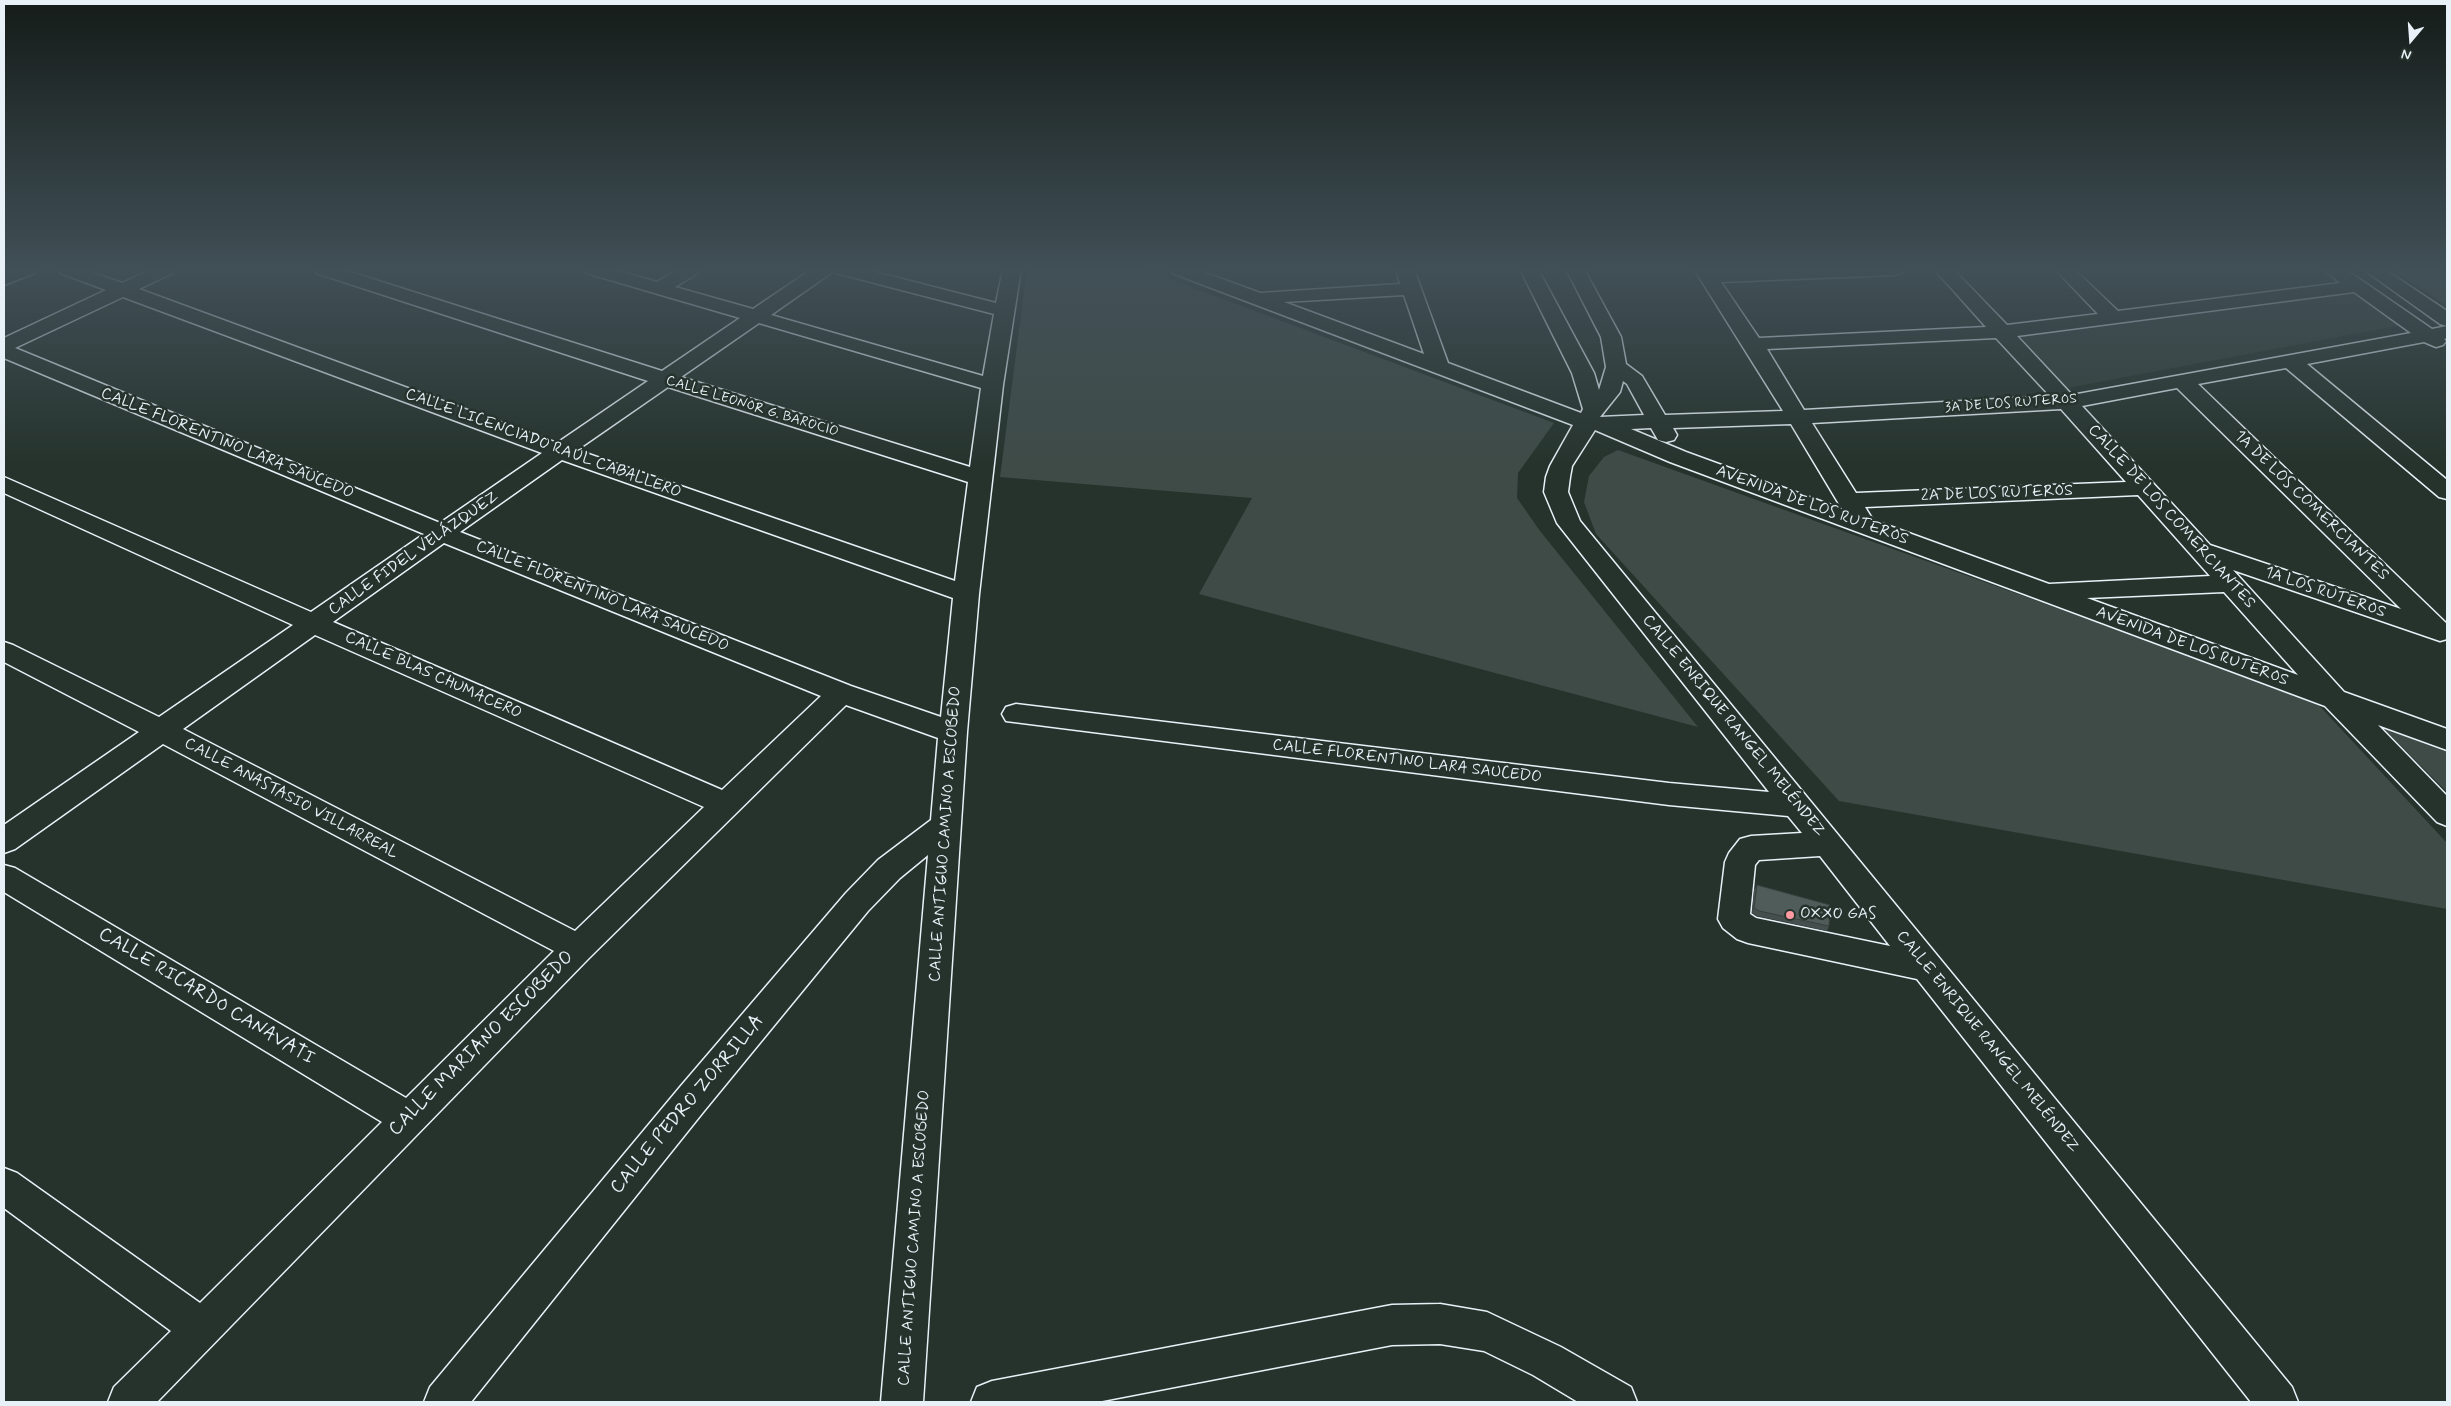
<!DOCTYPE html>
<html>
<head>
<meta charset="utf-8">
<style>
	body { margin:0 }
	#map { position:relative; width:2451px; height:1406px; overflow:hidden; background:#26332d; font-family:Mynerve,sans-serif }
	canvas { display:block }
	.frame { position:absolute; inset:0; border:5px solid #e8f1f8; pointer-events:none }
	.north { position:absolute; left:2386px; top:15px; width:50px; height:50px; -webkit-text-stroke:4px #26332d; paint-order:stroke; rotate:198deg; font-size:14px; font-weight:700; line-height:20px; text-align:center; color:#e8f1f8 }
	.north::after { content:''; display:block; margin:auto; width:18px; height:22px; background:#e8f1f8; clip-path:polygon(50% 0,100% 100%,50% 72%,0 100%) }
</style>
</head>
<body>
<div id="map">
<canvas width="2451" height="1406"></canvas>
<div class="frame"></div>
<div class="north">N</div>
</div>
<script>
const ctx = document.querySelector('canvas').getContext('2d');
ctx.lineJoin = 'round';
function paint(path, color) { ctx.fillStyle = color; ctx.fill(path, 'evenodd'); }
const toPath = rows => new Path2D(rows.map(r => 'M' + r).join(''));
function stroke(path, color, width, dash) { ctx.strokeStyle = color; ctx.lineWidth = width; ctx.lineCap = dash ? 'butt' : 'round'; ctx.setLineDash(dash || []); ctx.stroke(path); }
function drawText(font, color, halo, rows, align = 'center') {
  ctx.font = font + ' Mynerve,sans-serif'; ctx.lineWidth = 5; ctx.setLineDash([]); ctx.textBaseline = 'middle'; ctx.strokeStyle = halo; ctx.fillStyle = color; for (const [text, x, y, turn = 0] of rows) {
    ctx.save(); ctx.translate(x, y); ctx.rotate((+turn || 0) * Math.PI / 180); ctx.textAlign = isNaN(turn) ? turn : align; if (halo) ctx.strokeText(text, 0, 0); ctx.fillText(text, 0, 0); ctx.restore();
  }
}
paint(toPath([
	[2352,290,2402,325,2067,388,2021,337]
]), '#333f3a');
paint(toPath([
	[1027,269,1143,269,1554,423,1518,473,1517,498,1540,531,1698,727,1199,594,1252,498,1000,477],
	[2392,269,2447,269,2447,306],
	[1618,450,2315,701,2447,843,2447,909,1839,801,1596,534,1584,502,1589,476,1604,457],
	[2383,728,2447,752,2447,792]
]), '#3e4b47');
const minor = toPath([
	[13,269,37,269,35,273,4,285,4,272,13,269],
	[58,269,83,269,122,283,152,269,175,269,173,273,139,289,557,443,648,381,316,273,314,269,341,269,662,371,740,318,586,273,584,269,612,269,657,282,678,269,700,269,698,273,675,287,753,309,812,269,833,269,831,273,771,315,983,376,994,314,836,273,834,269,863,269,996,303,1003,269,1021,269,1003,385,979,594,967,732,923,1402,881,1402,928,855,900,878,868,911,704,1111,471,1402,424,1402,430,1387,680,1087,846,893,878,860,931,820,938,738,846,705,589,958,157,1402,108,1402,114,1387,171,1331,4,1208,4,1168,17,1173,200,1303,382,1122,4,892,4,865,15,868,406,1098,554,951,163,744,15,849,4,853,4,825,139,732,4,662,4,642,13,645,159,717,293,625,4,493,4,477,311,612,424,534,4,358,4,338,106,290,60,273,58,269],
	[123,297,542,453,440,523,15,348,123,297],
	[759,323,981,388,970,467,681,377,759,323],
	[668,387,968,482,955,581,577,450,668,387],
	[562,460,953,598,941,717,851,686,460,532,562,460],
	[444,543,821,696,722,790,333,622,444,543],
	[315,635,704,807,575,931,183,729,315,635],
	[1170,269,1195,269,1260,293,1400,284,1396,269,1414,269,1448,363,1581,413,1583,409,1572,373,1520,269,1538,269,1594,373,1599,390,1606,367,1601,337,1566,269,1584,269,1621,337,1626,364,1642,376,1665,415,1783,411,1694,269,1712,269,1714,271,1772,269,1904,269,1902,273,1895,275,1721,282,1759,338,1986,327,1934,269,1953,269,2007,325,2098,314,2055,269,2074,269,2118,311,2340,283,2324,269,2345,269,2432,329,2447,326,2440,324,2363,269,2384,269,2447,311,2447,338,2444,339,2446,341,2443,345,2436,347,2424,342,2307,364,2447,480,2447,499,2439,497,2286,368,2198,384,2447,624,2447,639,2440,641,2233,570,2344,692,2447,729,2447,750,2378,725,2447,796,2447,826,2437,822,2325,706,1670,462,1595,430,1572,466,1570,477,1568,492,1580,521,2292,1387,2298,1402,2251,1402,1917,979,1748,943,1737,939,1723,928,1718,919,1725,862,1729,853,1740,839,1751,836,1802,833,1788,816,1669,805,1006,721,1002,714,1006,707,1016,704,1669,783,1769,792,1557,523,1544,492,1546,477,1550,466,1573,425,1172,273,1170,269],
	[2354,292,2411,333,2072,395,2017,336,2354,292],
	[1404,295,1424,354,1284,302,1404,295],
	[1996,338,2050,396,1804,410,1767,349,1996,338],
	[1623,381,1627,384,1644,415,1600,417,1620,392,1623,381],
	[2177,388,2401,609,2210,545,2082,406,2177,388],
	[2061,409,2126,482,1856,493,1812,423,2061,409],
	[1791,424,1842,509,1686,452,1631,429,1651,428,1658,440,1666,442,1674,440,1677,435,1673,428,1791,424],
	[2138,495,2210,576,2049,584,1873,520,1865,507,2138,495],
	[2224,592,2298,675,2087,598,2224,592],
	[1820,856,1890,946,1756,918,1750,914,1755,865,1759,860,1820,856],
	[1440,1304,1487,1312,1561,1347,1631,1387,1637,1402,1578,1402,1533,1375,1484,1351,1440,1344,1392,1345,1097,1402,971,1402,977,1387,992,1381,1392,1305,1440,1304]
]);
stroke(minor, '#e8f1f8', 3);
paint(minor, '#26332d');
paint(toPath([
	[1757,885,1829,926,1827,931,1757,916,1752,913,1754,890]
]), '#454f4d');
const building = toPath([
	[1757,885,1830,905,1829,926,1759,911,1754,908,1757,885]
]);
paint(building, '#505c59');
stroke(building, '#38403e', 1);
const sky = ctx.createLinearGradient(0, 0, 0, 465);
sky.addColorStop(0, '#151c19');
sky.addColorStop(0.58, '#415057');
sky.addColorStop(1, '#41505700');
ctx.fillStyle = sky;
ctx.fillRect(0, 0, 2451, 465);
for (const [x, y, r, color] of [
	[1790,915,5,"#ff9aa2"]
]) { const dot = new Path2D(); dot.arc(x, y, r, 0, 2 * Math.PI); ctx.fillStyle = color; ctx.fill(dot); stroke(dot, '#26332d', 2); }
drawText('14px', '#e8f1f8', '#26332d', [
	["3A DE LOS RUTEROS",2011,404,-4],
	["CALLE LEONOR G. BAROCIO",752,407,17]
]);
drawText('16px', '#e8f1f8', '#26332d', [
	["CALLE FLORENTINO LARA SAUCEDO",227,444,22],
	["CALLE LICENCIADO RAÚL CABALLERO",543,444,20],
	["2A DE LOS RUTEROS",1997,494,-2],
	["AVENIDA DE LOS RUTEROS",1812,506,20],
	["1A DE LOS COMERCIANTES",2311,506,44],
	["CALLE DE LOS COMERCIANTES",2171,517,48],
	["CALLE FIDEL VELÁZQUEZ",414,554,-35],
	["1A LOS RUTEROS",2325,593,19],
	["CALLE FLORENTINO LARA SAUCEDO",602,597,22],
	["AVENIDA DE LOS RUTEROS",2192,647,20],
	["CALLE BLAS CHUMACERO",433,676,24],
	["CALLE ENRIQUE RANGEL MELÉNDEZ",1733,726,51],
	["CALLE FLORENTINO LARA SAUCEDO",1407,762,7],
	["CALLE ANASTASIO VILLARREAL",291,799,28],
	["CALLE ANTIGUO CAMINO A ESCOBEDO",946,834,-86],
	["CALLE ENRIQUE RANGEL MELÉNDEZ",1987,1042,51],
	["CALLE ANTIGUO CAMINO A ESCOBEDO",915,1238,-86]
]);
drawText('16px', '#e8f1f8', '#26332d', [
	["OXXO GAS",1800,915]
], 'left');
drawText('19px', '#e8f1f8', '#26332d', [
	["CALLE RICARDO CANAVATI",206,997,31],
	["CALLE MARIANO ESCOBEDO",482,1044,-45],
	["CALLE PEDRO ZORRILLA",688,1105,-50]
]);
</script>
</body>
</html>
